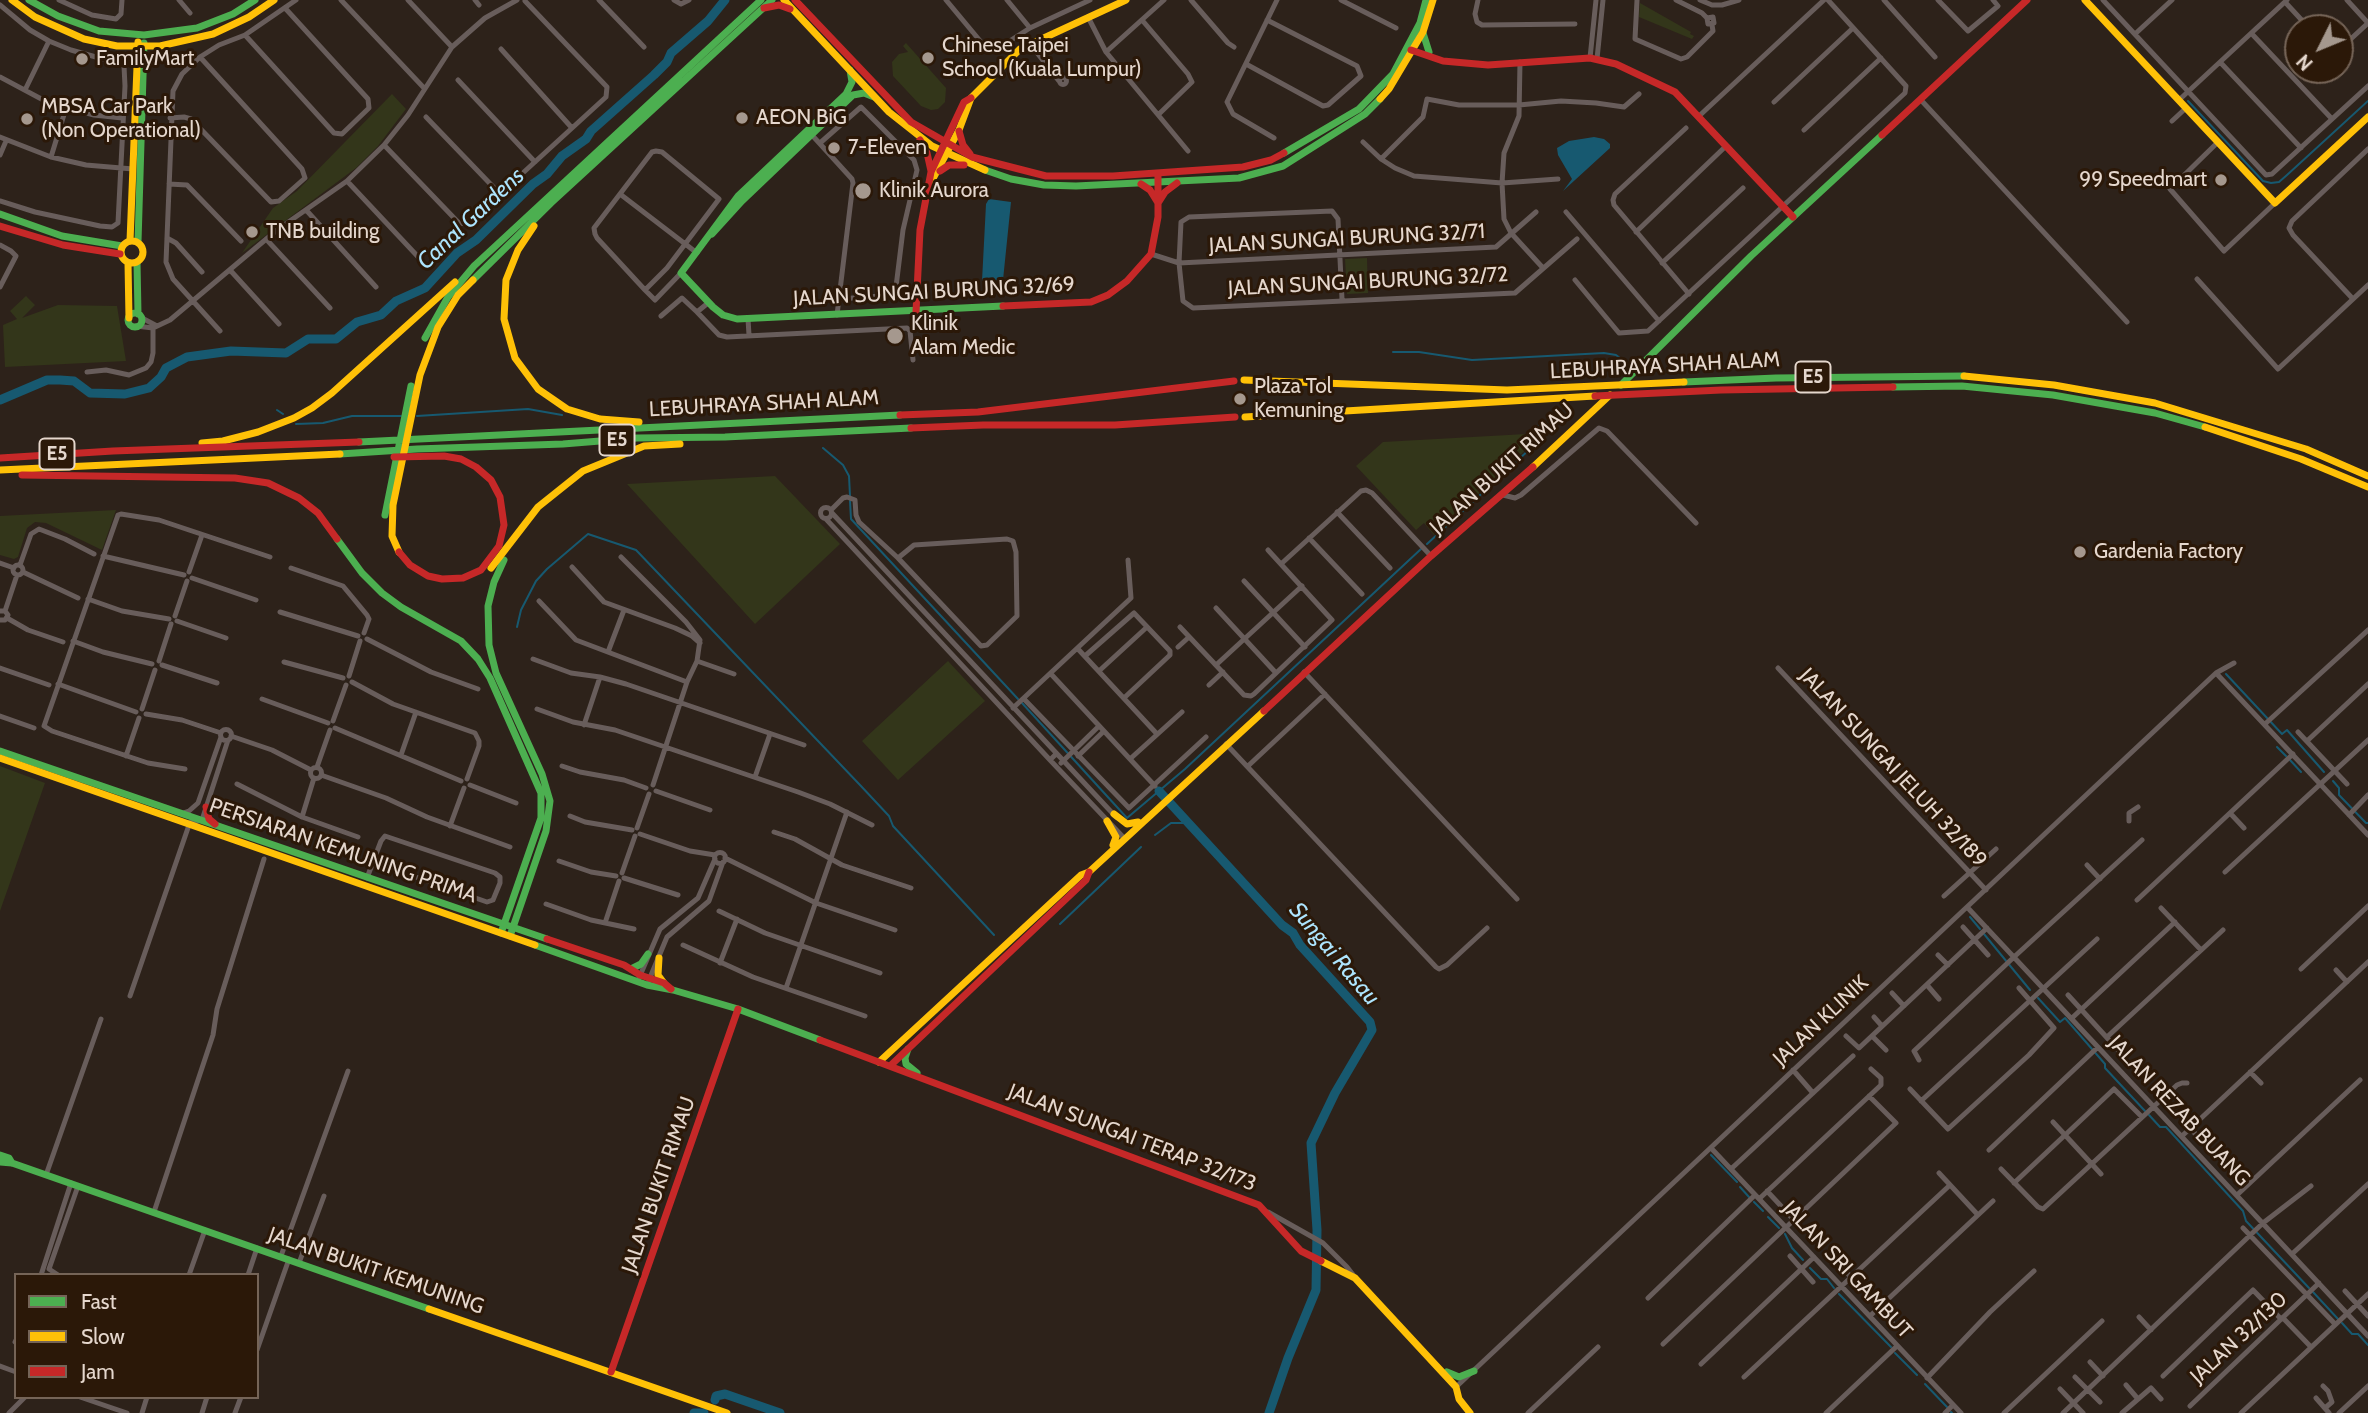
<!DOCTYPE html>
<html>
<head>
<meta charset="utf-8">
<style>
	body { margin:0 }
	#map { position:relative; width:2368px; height:1413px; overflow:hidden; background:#2d221a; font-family:Cabin,sans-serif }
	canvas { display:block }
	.legend { position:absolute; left:14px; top:1273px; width:245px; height:126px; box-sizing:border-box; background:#2b1808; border:2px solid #756457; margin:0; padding:9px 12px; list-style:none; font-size:21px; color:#e5d7cd }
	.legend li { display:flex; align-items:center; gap:14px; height:35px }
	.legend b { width:35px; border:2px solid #756457 }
	.north { position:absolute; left:2284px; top:14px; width:70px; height:70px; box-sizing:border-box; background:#2b1808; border:2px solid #756457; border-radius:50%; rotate:227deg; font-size:19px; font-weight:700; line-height:28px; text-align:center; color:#e5d7cd }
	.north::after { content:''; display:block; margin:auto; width:24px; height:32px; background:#a5988e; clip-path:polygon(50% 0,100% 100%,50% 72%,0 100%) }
</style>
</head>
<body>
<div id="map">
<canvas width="2368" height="1413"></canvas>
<ul class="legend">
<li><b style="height:9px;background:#4caf50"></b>Fast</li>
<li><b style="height:9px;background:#ffc107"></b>Slow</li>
<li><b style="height:9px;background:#c62828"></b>Jam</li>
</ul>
<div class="north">N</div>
</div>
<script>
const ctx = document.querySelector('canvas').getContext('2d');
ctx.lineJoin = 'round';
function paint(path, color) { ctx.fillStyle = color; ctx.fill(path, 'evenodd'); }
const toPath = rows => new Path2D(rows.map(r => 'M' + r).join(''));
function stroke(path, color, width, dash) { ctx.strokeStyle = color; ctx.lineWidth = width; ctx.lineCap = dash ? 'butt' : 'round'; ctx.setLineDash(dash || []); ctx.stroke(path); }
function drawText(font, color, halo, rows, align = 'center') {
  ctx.font = font + ' Cabin,sans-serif'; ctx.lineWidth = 6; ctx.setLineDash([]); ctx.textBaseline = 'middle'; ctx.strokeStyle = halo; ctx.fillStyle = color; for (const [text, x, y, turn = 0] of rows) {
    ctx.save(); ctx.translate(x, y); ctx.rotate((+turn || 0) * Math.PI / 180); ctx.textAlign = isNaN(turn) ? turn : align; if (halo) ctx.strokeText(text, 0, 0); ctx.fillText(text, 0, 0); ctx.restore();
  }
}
paint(toPath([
	[1640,3,1691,32,1690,34,1694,36,1692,39,1639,17],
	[906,43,946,88,945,102,938,109,931,110,921,106,893,76,892,62,899,54,908,52,903,46],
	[392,94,406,109,378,146,356,168,242,253,273,208,297,191],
	[1367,258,1368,293,1347,294,1345,259],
	[26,296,35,305,22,318,58,305,117,306,126,361,5,367,3,325,17,319,10,311],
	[1544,433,1434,535,1424,523,1416,530,1356,466,1383,442],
	[775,476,840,544,755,624,627,484],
	[116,510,102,550,46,523,35,522,27,528,18,557,14,559,0,555,0,516],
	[948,661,985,701,898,780,862,741],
	[0,766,45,783,0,911]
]), '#33361a');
paint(toPath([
	[1594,137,1604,139,1610,144,1610,148,1563,191,1572,179,1558,155,1557,148,1569,141],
	[989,199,1011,202,1003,280,982,281,986,204]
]), '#175970');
stroke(toPath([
	[2188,101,2263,181,2271,183,2279,182,2287,175,2368,101],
	[1393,352,1419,352,1472,360,1604,353,1616,355,1620,358,1619,365],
	[277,410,283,414],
	[417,416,528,409,562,415],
	[296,424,323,423,352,416,401,416],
	[823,448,843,465,849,476,850,496],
	[850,501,851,519,1018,699],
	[1427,544,1531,448,1540,438,1538,427,1541,424,1558,422,1571,416],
	[517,627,521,610,536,581,547,569,588,534,636,550,860,785,889,816,893,826,994,935],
	[2226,674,2282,734,2287,730,2324,772],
	[1022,703,1127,818,1185,769,1421,549],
	[2277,747,2286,756],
	[2290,760,2301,772],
	[2333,781,2339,788,2339,795,2366,823,2368,823],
	[1155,835,1171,823,1189,823],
	[1970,917,1980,929],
	[1060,924,1141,847],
	[1984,934,2030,990],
	[2038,998,2060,1022,2065,1018,2105,1064,2105,1068,2145,1111],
	[2149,1115,2160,1127,2166,1127,2243,1211,2246,1221,2309,1288],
	[1711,1155,1737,1182],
	[1740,1187,1749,1197],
	[1754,1202,1763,1211],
	[1768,1217,1779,1228],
	[1785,1234,1792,1248,1803,1260],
	[1810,1268,1821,1279,1827,1279,1834,1288],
	[2313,1292,2338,1319],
	[1839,1294,1891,1347],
	[2342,1323,2352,1334,2358,1334,2368,1345],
	[1895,1353,1917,1375],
	[1925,1384,1947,1407],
	[1951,1412,1952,1413]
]), '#175970', 2);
stroke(toPath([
	[0,400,47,380,60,380,74,381,90,393,125,394,149,388,161,377,166,368,187,357,231,351,286,353,308,339,336,339,357,322,381,315,396,301,425,288,457,253,476,240,533,184,547,174,562,156,586,139,591,131,654,75,667,62,671,53,708,21,725,0],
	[1159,791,1282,925,1293,933,1300,945,1370,1022,1372,1030,1335,1093,1311,1143,1317,1230,1316,1290,1288,1358,1269,1413],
	[715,1400,716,1396,725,1394,780,1413],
	[694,1413,704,1413]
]), '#175970', 9);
stroke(toPath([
	[59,0,92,15,116,19,121,14,122,0],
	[179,0,190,13],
	[341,0,424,88],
	[408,0,452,47],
	[475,0,479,5],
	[599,0,644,47],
	[674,0,681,4,689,0],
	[946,0,986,48,994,51,1030,28,1090,0],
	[1007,0,1030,28],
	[1191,0,1228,43,1234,47],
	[1341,0,1396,28],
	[1478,0,1475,14,1477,22,1482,25,1575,24],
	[1637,0,1635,39,1681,59,1687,57,1713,31,1712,25],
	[1676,0,1702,13,1707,18,1708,24,1714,23,1713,17,1707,18],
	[1700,0,1712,5,1722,5,1739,0],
	[1884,0,1935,57],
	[1938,0,1968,31,1998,6,1993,0],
	[2103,0,2266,175,2272,174,2368,86],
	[2347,0,2368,23],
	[2285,2,2309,28],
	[0,5,30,30,49,41,71,50,103,59,121,61,124,66,125,86,118,223,112,227,100,226,35,212,0,201],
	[1088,17,1106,52,1188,151],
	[1142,20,1188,74,1192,82,1159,114],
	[2135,34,2172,0],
	[2252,34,2332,119],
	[245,35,334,133,342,134,369,108,368,99,285,8],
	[1031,45,1059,81],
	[501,49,572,128],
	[2340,49,2368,23],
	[1106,52,1164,0],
	[1590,58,1596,0],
	[1597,59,1603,0],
	[1520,62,1519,116,1504,153,1502,183,1504,219,1511,233,1543,268],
	[2220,62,2301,148],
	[1246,64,1323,106,1328,105,1361,76,1357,66,1267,20],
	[0,77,47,102,94,115,122,118],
	'1059.5 81a3.5 3.5 0 1 1 7 0a3.5 3.5 0 1 1-7 0Z',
	[458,80,535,162],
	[25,90,49,41],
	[1920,99,2127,322],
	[2179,100,2287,0],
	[1774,102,1853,28],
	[426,117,500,194],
	[1698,117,1824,0],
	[170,118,184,117,191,119,271,202,279,201,305,178,302,169,200,57],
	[2172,121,2186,108],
	[1686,128,1615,194,1613,200,1614,205,1689,294],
	[1804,130,1881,58],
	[811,134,852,179,853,183,837,315],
	[0,137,51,157,86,165,133,169],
	[1274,138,1233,114,1227,102,1277,0],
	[1363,142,1381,159,1395,168,1414,176,1502,183,1558,179],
	[820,143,861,107,914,160,917,170,903,230,895,295,839,299],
	[2217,143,2170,189,2224,251,2275,203],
	[384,145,456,220,459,223,467,224,606,97,607,87,525,1],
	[0,155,6,141],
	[51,157,66,108],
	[1381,159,1423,117,1427,99,1459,105,1519,105,1561,101,1596,103,1624,107,1639,94],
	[347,181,422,261],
	[169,184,187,185,241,241],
	[620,194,697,253],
	[307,211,376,287],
	[1566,212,1659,321],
	[1636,232,1726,146],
	[167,238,176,243,202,272],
	[266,239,330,308],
	[0,245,11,251,16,256,0,287],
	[1151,254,1179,263,1496,247,1536,212],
	[1662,263,1743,188],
	[230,270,279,324],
	[2197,279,2278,369,2368,285],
	[1575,280,1619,333,1648,331,1905,93,1906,86,1828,0],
	[645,290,667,268,719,199,662,152,656,151,652,152,594,228,595,234,597,238,645,290,655,300,681,273],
	[1342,299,1338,219,1332,211,1189,217,1181,222,1179,263,1183,301,1193,308,1515,293,1577,239],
	[2353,299,2293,235,2289,228,2292,221,2368,149],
	[697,312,719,335,727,337,907,328,910,331,913,360],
	[661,316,682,298,697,312,708,303],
	[142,318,157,326],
	[748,319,749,335],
	[136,326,153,328,170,320,277,230,347,181,384,145,408,115,452,47,485,18,517,0],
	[220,331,173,279,166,262,173,91,182,74,200,57,219,45,245,35,296,0],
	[87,372,106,370,129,375,146,368,151,362,153,353,153,328],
	[1503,495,1515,498,1521,495,1599,428,1607,431,1696,523],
	'820.5 513a5.5 5.5 0 1 1 11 0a5.5 5.5 0 1 1-11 0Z',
	[831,510,843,498,847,497,855,500,856,515,859,522,898,558,981,646,987,645,1017,616,1016,552,1013,541,1007,539,914,545,898,558],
	[1337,512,1390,568],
	[832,513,1116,817],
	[826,519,1050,760],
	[1309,538,1362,594],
	[103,556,184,575],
	[621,557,686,622,700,640,697,661,687,682,653,785],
	[0,563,14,568],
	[1281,564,1361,491,1366,490,1372,493,1431,556],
	'13 570a5 5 0 1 1 10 0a5 5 0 1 1-10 0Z',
	[20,565,31,534,39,529,65,539,94,554],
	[572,567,604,602,675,628,692,636,700,643],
	[291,568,343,586,367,615,369,619,364,633],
	[23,572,78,598],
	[189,572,202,535],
	[192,578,256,600],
	[1244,581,1305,647],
	[88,599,122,611,169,619],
	[539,601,576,640,687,682],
	[1216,608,1276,673],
	[0,611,5,611,8,615,5,620,0,620],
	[5,611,17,575],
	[280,612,358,636],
	[175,616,187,581],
	[7,618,28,630,63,642],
	[177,621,226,638],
	[1180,627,1244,695,1251,696,1254,694,1332,620,1268,550],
	[367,639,431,672,478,689],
	[73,641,103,652,152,664],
	[1178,647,1189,637],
	[1078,649,1157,734],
	[608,652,624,610],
	[1085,656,1134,613,1170,651,1170,655,1124,698],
	[533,659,571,673,600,677,626,684,804,745],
	[159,661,171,624],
	[697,661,734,674],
	[284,662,343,678],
	[162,665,217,683],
	[1216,665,1302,586],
	[0,668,49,685],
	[1778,668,1986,890],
	[1099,671,1147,627],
	[1304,672,1517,899],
	[2216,673,2368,835],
	[1051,674,1155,786],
	[349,676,360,641],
	[352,682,393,704,475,733,479,741,479,746,467,779],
	[58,684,136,712],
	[1209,685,1223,672],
	[262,699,328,723],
	[1024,699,1129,808,1206,737],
	[1013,708,1131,598,1128,560],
	[142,709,155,670],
	[537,709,573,722,615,730,798,792,830,804,872,825],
	[146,714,182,720,221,733],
	[0,716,34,728],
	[333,721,346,685],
	[2265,724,2368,630],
	[584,725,600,677],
	[335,728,461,781],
	'220.5 735a5.5 5.5 0 1 1 11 0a5.5 5.5 0 1 1-11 0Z',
	[2298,732,2347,784],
	[231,736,272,750,311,770],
	[2307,741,2368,684],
	[1226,744,1436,967,1439,969,1447,965,1487,928],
	[1056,754,1050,760,1124,838],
	[401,755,416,712],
	[126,756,139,718],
	[1078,756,1104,731],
	[1130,759,1182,712],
	[1061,763,1099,726],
	[562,766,580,772,624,780,646,788],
	[1248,766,1325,694],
	[317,767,330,730],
	'310.5 773a5.5 5.5 0 1 1 11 0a5.5 5.5 0 1 1-11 0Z',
	[185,769,148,763,52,731,44,726,118,515,121,514,159,520,270,557],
	[321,775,386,798,427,817,510,847],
	[755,777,770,734],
	[237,784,302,817,358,837],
	[470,785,516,803],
	[656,791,710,810],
	[183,813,189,811,198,803,221,737],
	[2230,813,2244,828],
	[2349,815,2368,795],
	[570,816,585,822,632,830],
	[302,817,314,778],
	[2129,821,2129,813,2138,807],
	[189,823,202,820,228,740],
	[450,826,464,788],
	[637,828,649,794],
	[774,832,795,839,842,865,911,888],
	[640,834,690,851,715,855],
	'714.5 858a5.5 5.5 0 1 1 11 0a5.5 5.5 0 1 1-11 0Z',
	[725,858,816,903,895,930],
	[559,861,591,872,616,876],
	[2087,865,2100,879],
	[2225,872,2368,740],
	[622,873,635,836],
	[367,878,373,862,487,902,493,900,500,883,500,877,495,873,385,836,381,841,373,862],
	[624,878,678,895],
	[1944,896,1996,849],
	[2137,900,2293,754],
	[546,904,591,920,634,929],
	[1967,907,2368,1336],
	[2161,908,2201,950],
	[719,911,765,933,880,973],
	[605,923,619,881],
	[1963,927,1988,955],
	[683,945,753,977,865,1016],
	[1938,955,1948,965],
	[2014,957,2142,840],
	[720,963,737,919],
	[2301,969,2368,906],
	[2336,970,2347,982],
	[639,978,660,929,698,898,715,859],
	[649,980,667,937,709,901,723,862],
	[1927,985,1939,999],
	[786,988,847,812],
	[1892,993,1904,1006],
	[2068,995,2120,1052],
	[130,996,189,825],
	[1874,1017,1882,1026],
	[2072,1018,2175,922],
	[1846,1036,1859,1048,1987,928],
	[1872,1036,1886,1050],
	[2107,1037,2223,930],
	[1919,1060,1914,1051,2014,957],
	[1793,1070,1813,1093],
	[2250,1072,2261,1083],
	[1910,1089,1948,1129,2029,1055,2054,1028,2019,988],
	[1921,1101,2097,939],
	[2053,1122,2101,1174],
	[2190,1128,2201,1140],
	[2182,1136,2368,962],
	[1711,1148,1961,1413],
	[1989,1150,2098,1047],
	[1731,1169,1853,1056],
	[2001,1169,2038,1207,2043,1209,2177,1085,2182,1083,2187,1083],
	[1939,1173,1978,1215],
	[46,1175,101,1019],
	[2014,1183,2114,1089,2142,1117],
	[1767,1191,1794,1220],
	[2237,1195,2360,1080],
	[1759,1199,1881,1085,1881,1078,1871,1069],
	[154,1212,213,1035,217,1009,264,859],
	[1268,1212,1323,1243,1347,1267,1354,1276],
	[2243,1228,2335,1324],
	[2292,1254,2368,1184],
	[281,1256,348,1071],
	[1790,1256,1813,1282],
	[299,1263,324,1196],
	[1839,1264,1892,1322],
	[41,1275,71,1183],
	[58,1275,49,1269,78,1186],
	[189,1275,205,1230],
	[248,1275,257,1248],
	[2345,1291,2368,1316],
	[1648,1298,1755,1195],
	[1870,1316,1993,1201],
	[2139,1317,2151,1330],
	[2283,1318,2311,1347],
	[15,1342,16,1340],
	[1663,1344,1896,1123,1869,1096],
	[257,1350,289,1259],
	[2090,1362,2103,1376],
	[1701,1364,1814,1257],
	[0,1366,16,1372],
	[2163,1376,2253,1290,2281,1319],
	[1744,1377,1950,1185],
	[2075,1377,2100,1402],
	[1927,1378,1990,1312,2034,1271],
	[2126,1385,2138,1399],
	[2323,1386,2328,1391,2332,1402,2325,1408],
	[1456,1387,2216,673,2234,663],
	[2060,1389,2083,1413],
	[80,1397,127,1413],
	[2316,1398,2329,1413],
	[2190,1406,2319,1283],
	[9,1413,25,1397],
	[142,1413,147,1397],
	[202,1413,207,1397],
	[235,1413,241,1397],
	[1528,1413,1598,1347],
	[1826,1413,1897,1346],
	[1945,1413,1953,1405],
	[2004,1413,2102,1321],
	[2063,1413,2263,1223,2311,1186],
	[2122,1413,2151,1388,2161,1399],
	[2241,1413,2368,1294],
	[2339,1413,2368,1386]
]), '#685d5b', 5);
stroke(toPath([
	[29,0,58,16,99,31,144,35,197,28,233,14,255,0],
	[1423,33,1429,52],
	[850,70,852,82,846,94,738,196,681,273,713,307,723,315,737,319,1003,306],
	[1284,153,1359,109,1393,74,1420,23,1426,0],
	[985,170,1011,179,1044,185,1076,186,1239,178,1283,166,1365,114,1380,99],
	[551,203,772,0],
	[0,214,62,236,122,246],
	[712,234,742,201,853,95,864,93,874,97],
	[138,242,144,43],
	[137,262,138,314],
	[474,266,761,0],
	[473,280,551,203],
	'128 320a7 7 0 1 1 14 0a7 7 0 1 1-14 0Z',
	[425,338,448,297,474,266],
	[1684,382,1776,378,1964,376],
	[1621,385,1751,256,1882,135],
	[1893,387,1962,386,2053,395,2155,413,2205,427],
	[359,442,900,415],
	[340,454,417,449,563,444,637,438,725,437,911,428],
	[385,515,411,386],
	[337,539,362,573,382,593,401,607,461,641,478,659,490,678,541,793,541,818,501,933],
	[504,560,494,582,488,606,489,645,496,673,542,774,550,801,546,831,510,936],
	[0,751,547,939],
	[535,945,647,985,673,990,738,1009,820,1040],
	[631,969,641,964,648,954],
	[908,1049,905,1058,906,1064,917,1073],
	[0,1155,9,1158,12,1163],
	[0,1162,12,1163,429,1309],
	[1447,1372,1459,1377,1474,1371]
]), '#4caf50', 7);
stroke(toPath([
	[12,0,35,17,84,39,117,46,160,46,213,34,249,17,274,0],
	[784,0,889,112,932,146,985,170],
	[2085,0,2275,203,2368,117],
	[1380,99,1389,89,1423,32,1433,0],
	[930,184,959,130,971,98,1020,49,1126,0],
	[534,226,518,250,506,280,504,319,515,358,538,389,567,409,600,419,639,422],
	'121 252a11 11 0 1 1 22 0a11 11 0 1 1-22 0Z',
	[130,241,138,42],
	[128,263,129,318],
	[1964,376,2054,385,2155,403,2306,449,2368,476],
	[1244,380,1507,390,1684,382],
	[1245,417,1595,396],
	[2205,427,2301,459,2368,487],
	[202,443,223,441,258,432,294,418,312,408,332,393,455,282],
	[1533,467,1610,395],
	[0,470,340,454],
	[399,552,392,536,393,505,420,375,438,327,458,295,473,280],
	[491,568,538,507,583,471,644,446,680,444],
	[0,758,535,945],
	[1114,814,1127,824,1138,822],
	[1107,821,1116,837,1113,845],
	[659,958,658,975,664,983],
	[879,1062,1081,875,1089,872,1264,711],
	[1321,1261,1355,1278,1456,1387,1459,1399,1470,1413],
	[429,1309,727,1413]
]), '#ffc107', 7);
stroke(toPath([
	[795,0,911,122,972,157,1046,176,1113,176,1243,167,1271,160,1284,153],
	[764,8,779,5,790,9],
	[1411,50,1443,61,1488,65,1590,58,1616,64,1675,92,1793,217],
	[959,131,963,145,970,154],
	[1882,135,2027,0],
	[920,140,927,153,931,171],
	[940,171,949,165,964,165],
	[1141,184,1150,190,1158,203,1165,192,1177,183],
	[0,226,63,245,120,254],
	[1003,306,1091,302,1108,295,1127,281,1151,254,1158,217,1158,174],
	[916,312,920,230,931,172,964,102,971,98],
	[1595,396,1721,390,1893,387],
	[900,415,978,412,1234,381],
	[911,428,983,425,1115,425,1235,417],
	[394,457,444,456,461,459,476,467,491,480,500,497,504,525,499,546,481,570,463,578,442,579,428,576,410,565,399,552],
	[0,458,113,451,359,442],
	[22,475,235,478,268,483,299,498,318,513,337,539],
	[1264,711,1431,556,1533,467],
	[206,807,209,819,215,824],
	[547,939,624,965,640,975,664,983,671,989],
	[820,1040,1259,1205,1301,1251,1321,1261],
	[890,1066,1086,880,1089,872],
	[611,1372,738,1009]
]), '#c62828', 7);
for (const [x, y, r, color] of [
	[928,58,7,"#a5988e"],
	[82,59,7,"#a5988e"],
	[742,118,7,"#a5988e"],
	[27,119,7,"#a5988e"],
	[834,148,7,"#a5988e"],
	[2221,180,7,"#a5988e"],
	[863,191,9,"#a5988e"],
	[252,232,7,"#a5988e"],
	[895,336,9,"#a5988e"],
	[1240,399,7,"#a5988e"],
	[2080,552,7,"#a5988e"]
]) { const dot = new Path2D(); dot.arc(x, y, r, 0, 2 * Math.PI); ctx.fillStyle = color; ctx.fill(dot); stroke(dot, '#2b1808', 2.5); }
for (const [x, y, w] of [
	[1813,377,35],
	[617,440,35],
	[57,454,35]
]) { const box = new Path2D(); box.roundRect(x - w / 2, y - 15.5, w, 31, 5); ctx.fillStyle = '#2b1808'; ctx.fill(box); stroke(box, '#e5d7cd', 2); }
drawText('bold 19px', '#e5d7cd', null, [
	["E5",1813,377],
	["E5",617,440],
	["E5",57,454]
]);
drawText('21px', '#e5d7cd', '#2b1808', [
	["Chinese Taipei",942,46],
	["School (Kuala Lumpur)",942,70],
	["FamilyMart",96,59],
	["MBSA Car Park",41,107],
	["(Non Operational)",41,131],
	["AEON BiG",756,118],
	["7-Eleven",848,148],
	["99 Speedmart",2207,180,"right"],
	["Klinik Aurora",879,191],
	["TNB building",266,232],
	["Klinik",911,324],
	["Alam Medic",911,348],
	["Plaza Tol",1254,387],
	["Kemuning",1254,411],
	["Gardenia Factory",2094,552]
], 'left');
drawText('21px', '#e5d7cd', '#2b1808', [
	["JALAN SUNGAI BURUNG 32/71",1347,239,-3],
	["JALAN SUNGAI BURUNG 32/72",1368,282,-3],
	["JALAN SUNGAI BURUNG 32/69",934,292,-3],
	["LEBUHRAYA SHAH ALAM",1665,366,-3],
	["LEBUHRAYA SHAH ALAM",764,404,-3],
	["JALAN BUKIT RIMAU",1502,469,-42],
	["JALAN SUNGAI JELUH 32/189",1893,768,47],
	["PERSIARAN KEMUNING PRIMA",343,851,19],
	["JALAN KLINIK",1821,1021,-43],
	["JALAN REZAB BUANG",2179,1111,47],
	["JALAN SUNGAI TERAP 32/173",1132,1138,21],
	["JALAN BUKIT RIMAU",659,1185,-71],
	["JALAN SRI GAMBUT",1847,1270,47],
	["JALAN BUKIT KEMUNING",376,1271,19],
	["JALAN 32/130",2239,1338,-43]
]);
drawText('italic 23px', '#ade4fd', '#2b1808', [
	["Canal Gardens",471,219,-43],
	["Sungai Rasau",1334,954,50]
]);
</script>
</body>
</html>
